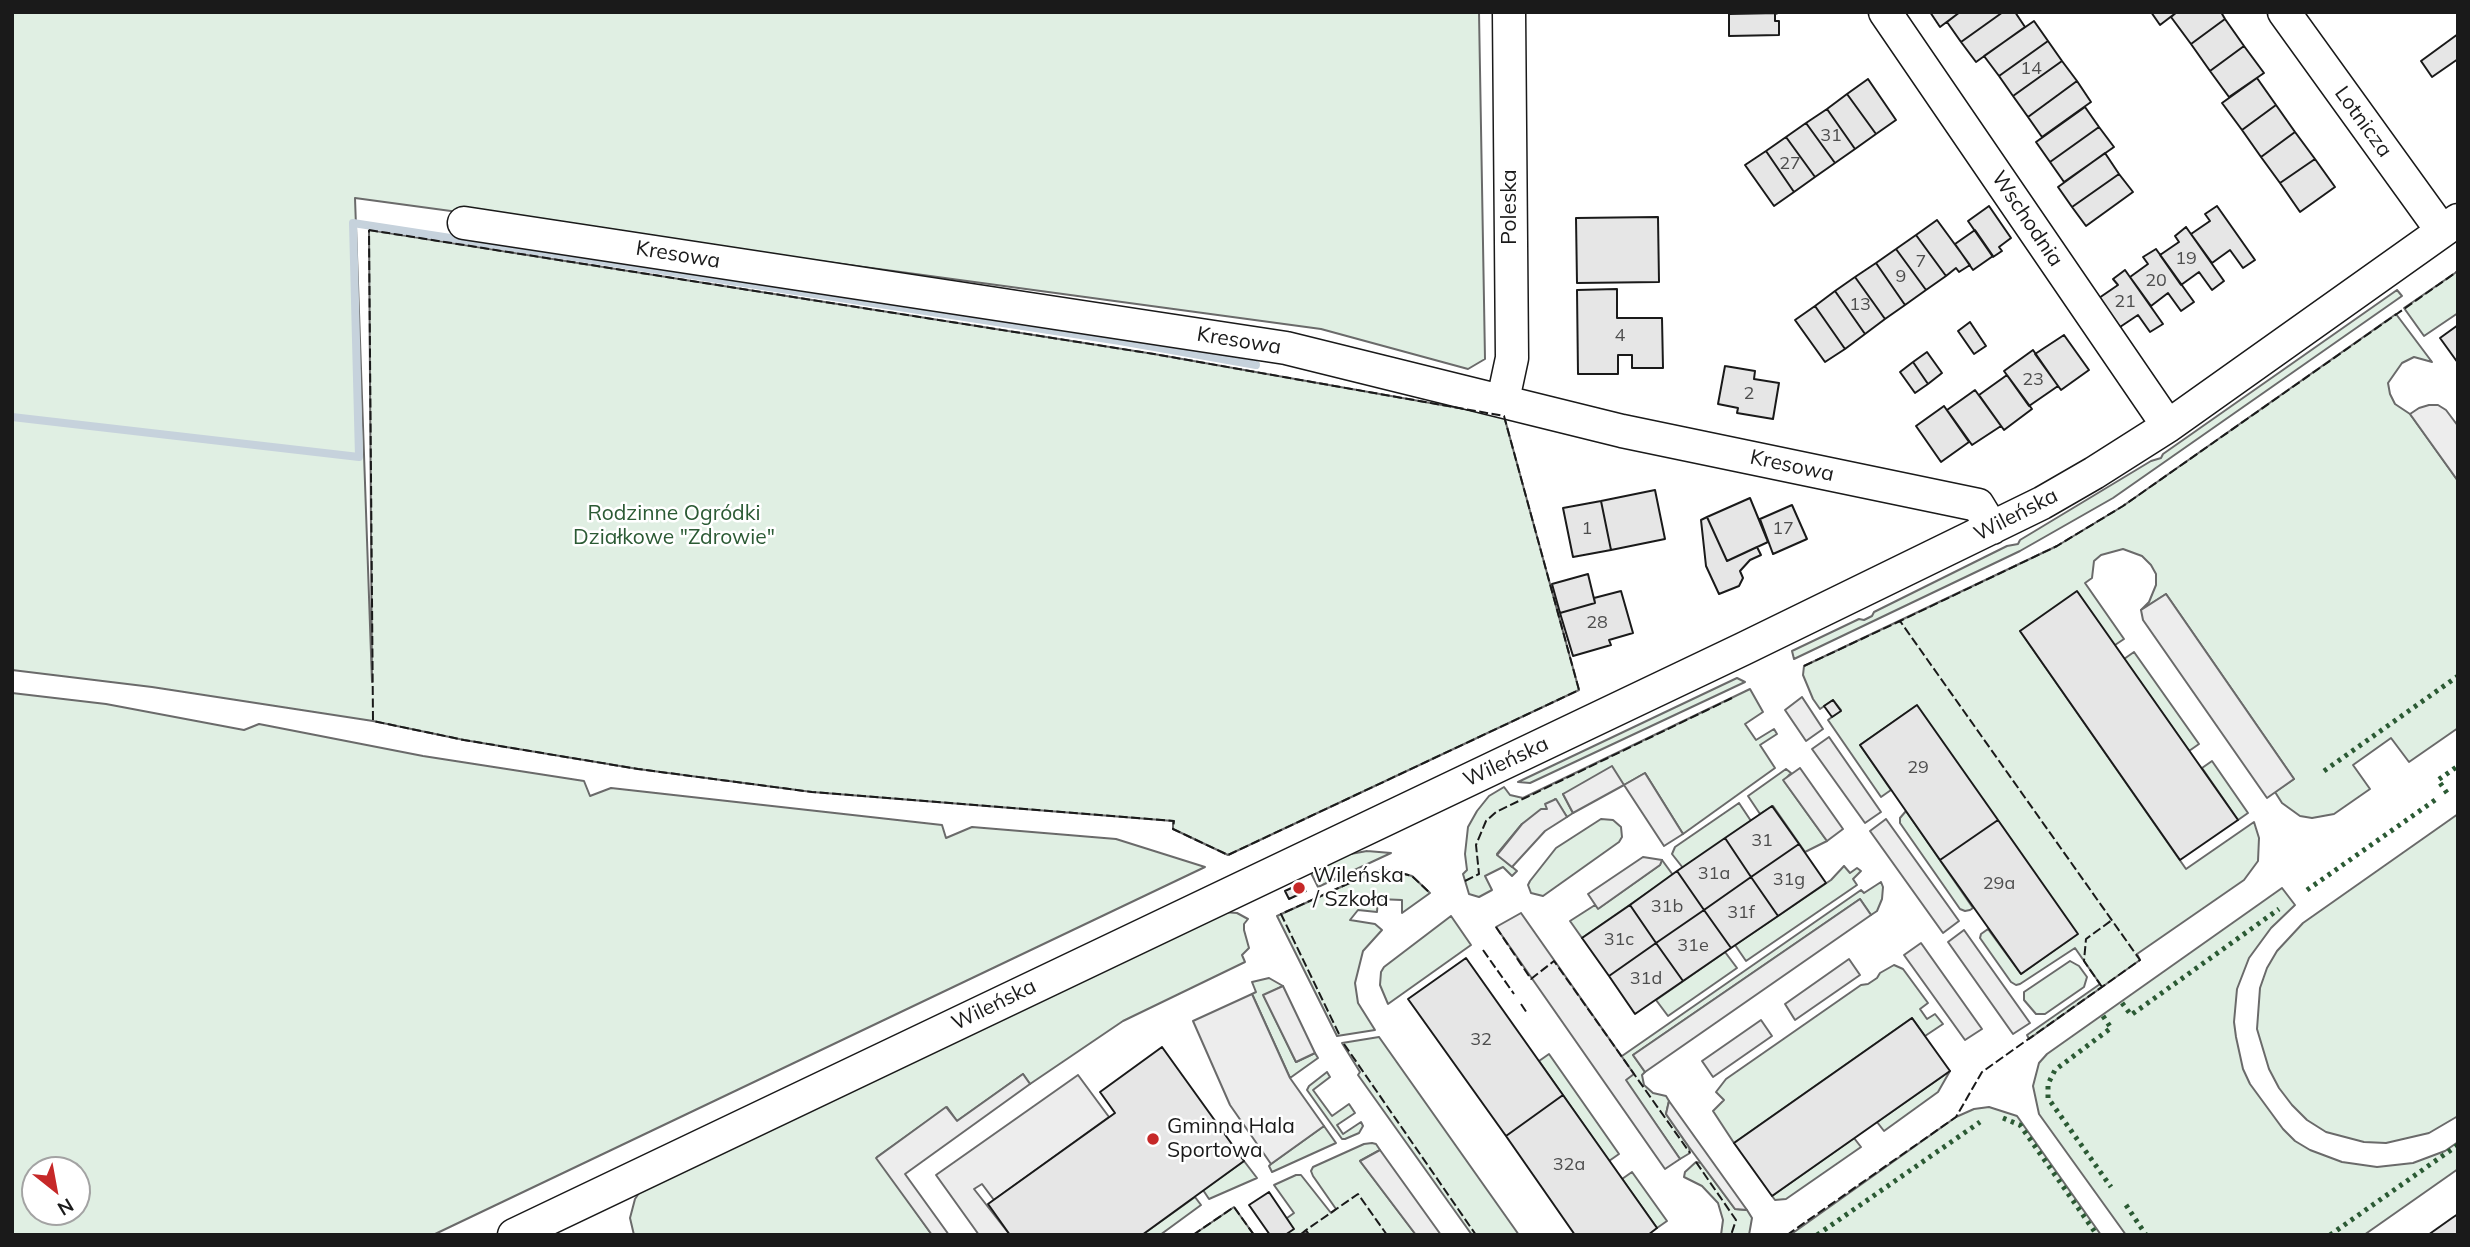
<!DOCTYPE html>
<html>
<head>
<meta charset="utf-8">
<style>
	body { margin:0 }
	#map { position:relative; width:2470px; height:1247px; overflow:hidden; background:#fff; font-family:Mulish,sans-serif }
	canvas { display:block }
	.frame { position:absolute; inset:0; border:14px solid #1a1a1a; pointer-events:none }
	.north { position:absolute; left:21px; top:1156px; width:70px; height:70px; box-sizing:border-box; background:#fff; border:2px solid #a3a3a3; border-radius:50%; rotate:149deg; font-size:19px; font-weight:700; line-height:28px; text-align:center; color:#1a1a1a }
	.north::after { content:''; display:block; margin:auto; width:24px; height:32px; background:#c62828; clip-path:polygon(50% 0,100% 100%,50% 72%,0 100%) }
</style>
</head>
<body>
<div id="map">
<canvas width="2470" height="1247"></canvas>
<div class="frame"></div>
<div class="north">N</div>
</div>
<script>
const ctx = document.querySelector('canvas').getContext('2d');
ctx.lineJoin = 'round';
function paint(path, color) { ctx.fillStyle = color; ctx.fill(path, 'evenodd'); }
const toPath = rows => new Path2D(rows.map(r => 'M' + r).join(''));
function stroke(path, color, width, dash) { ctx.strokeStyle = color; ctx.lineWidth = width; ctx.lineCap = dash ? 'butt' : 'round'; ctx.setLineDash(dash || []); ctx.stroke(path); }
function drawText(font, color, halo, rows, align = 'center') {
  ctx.font = font + ' Mulish,sans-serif'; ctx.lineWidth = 5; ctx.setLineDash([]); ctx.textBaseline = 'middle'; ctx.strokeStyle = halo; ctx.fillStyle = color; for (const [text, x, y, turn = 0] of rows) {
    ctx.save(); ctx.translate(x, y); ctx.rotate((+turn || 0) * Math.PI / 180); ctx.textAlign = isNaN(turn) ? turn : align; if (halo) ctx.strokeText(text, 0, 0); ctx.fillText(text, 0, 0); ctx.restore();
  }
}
const green = toPath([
	[12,12,1479,12,1485,359,1468,369,1321,329,355,198,372,682,369,230,1154,354,1504,416,1579,690,1228,855,1173,829,1173,821,812,792,638,769,464,740,373,721,152,687,12,670,12,12],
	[2458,271,2458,313,2424,336,2404,308,2458,271],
	[2397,290,2402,296,2113,498,2020,551,1794,659,1792,651,1859,619,1864,620,1872,616,1874,612,2007,546,2018,544,2020,540,2151,461,2161,458,2163,454,2397,290],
	[2396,314,2432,362,2414,357,2402,363,2388,383,2390,394,2395,404,2410,414,2458,481,2458,728,2409,762,2391,738,2353,765,2370,789,2334,814,2312,818,2300,816,2282,803,2275,792,2294,779,2166,594,2141,610,2149,602,2156,585,2156,574,2151,565,2142,556,2123,549,2101,555,2094,561,2092,578,2085,583,2124,639,2115,645,2020,631,2186,869,2254,822,2259,838,2258,861,2244,880,2137,954,2140,960,2029,1039,2027,1035,2100,984,2075,948,2020,984,2016,985,2011,982,1980,938,1981,934,1988,929,2021,974,2077,934,1916,706,1860,745,1891,790,1881,797,1828,720,1841,710,1833,700,1820,709,1813,699,1803,675,1804,666,2057,546,2123,506,2396,314],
	[2134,652,2199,744,2189,751,2124,659,2134,652],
	[1737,678,1745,682,1530,783,1518,782,1737,678],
	[1750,689,1763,712,1745,724,1756,740,1774,729,1777,734,1760,745,1775,768,1683,834,1645,773,1624,785,1563,794,1573,813,1567,817,1555,799,1548,808,1522,824,1497,854,1517,871,1512,876,1503,867,1485,876,1492,890,1479,897,1469,894,1463,874,1467,870,1465,854,1468,827,1477,811,1489,796,1504,787,1510,795,1523,798,1750,689],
	[12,693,106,704,244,730,259,724,423,756,584,781,590,796,611,788,942,825,946,838,972,827,1116,839,1205,867,433,1235,12,1235,12,693],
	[35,1170,77,1170,77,1212,35,1212,35,1170],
	[2212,761,2248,813,2238,820,2202,768,2212,761],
	[1786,769,1791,773,1784,781,1827,841,1805,852,1773,806,1760,814,1748,796,1786,769],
	[1739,803,1751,821,1683,868,1672,854,1675,847,1739,803],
	[1906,811,1973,908,1970,910,1965,911,1960,909,1900,823,1900,818,1906,811],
	[2458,814,2458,1116,2429,1133,2386,1143,2364,1142,2326,1132,2307,1120,2292,1105,2279,1088,2269,1069,2257,1029,2260,988,2267,968,2277,951,2303,923,2458,814],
	[1601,819,1613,820,1621,827,1622,837,1619,842,1543,896,1531,893,1528,885,1530,881,1556,848,1601,819],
	[1367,851,1391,853,1318,887,1310,871,1345,855,1367,851],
	[1662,860,1673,875,1582,938,1570,921,1595,905,1599,908,1660,865,1662,860],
	[1844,866,1850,873,1857,868,1861,871,1853,879,1857,885,1746,961,1735,945,1831,880,1844,866],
	[1389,870,1412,876,1430,893,1402,913,1402,900,1378,899,1377,912,1358,910,1350,920,1375,924,1382,930,1363,951,1355,983,1358,1003,1375,1030,1337,1036,1277,916,1376,871,1389,870],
	[1881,882,1883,887,1882,899,1877,911,1871,915,1860,899,1633,1055,1645,1072,1642,1075,1644,1085,1653,1093,1666,1096,1669,1101,1666,1114,1689,1147,1690,1153,1680,1159,1625,1080,1622,1056,1861,890,1864,893,1881,882],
	[2282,888,2295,905,2271,928,2249,958,2237,989,2234,1022,2236,1037,2243,1069,2250,1084,2283,1129,2295,1141,2310,1150,2342,1162,2377,1167,2413,1163,2445,1151,2458,1142,2458,1169,2364,1235,2126,1235,2039,1114,2033,1086,2039,1063,2047,1054,2282,888],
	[1223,912,1237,913,1248,919,1244,924,1244,930,1249,948,1242,955,1245,962,1123,1021,1030,1084,1023,1074,957,1121,947,1107,877,1157,932,1235,634,1235,630,1218,635,1199,641,1190,1223,912],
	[1451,916,1471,945,1388,1004,1380,985,1381,972,1384,967,1451,916],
	[1725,952,1737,968,1668,1016,1656,1000,1725,952],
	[2070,961,2079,966,2087,977,2084,987,2045,1014,2036,1014,2024,1000,2024,992,2070,961],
	[1894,965,1903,969,1928,1003,1920,1009,1927,1019,1935,1014,1943,1024,1925,1036,1912,1018,1734,1143,1713,1111,1724,1100,1716,1092,1726,1079,1861,985,1868,984,1877,978,1880,973,1894,965],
	[1269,978,1283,986,1264,996,1296,1062,1315,1053,1318,1058,1290,1078,1252,994,1256,992,1252,982,1269,978],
	[1379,1037,1519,1235,1472,1235,1358,1075,1360,1072,1342,1043,1379,1037],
	[1549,1054,1619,1154,1609,1161,1539,1061,1549,1054],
	[1950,1071,1938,1092,1884,1131,1877,1122,1950,1071],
	[1327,1072,1330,1077,1313,1090,1332,1116,1349,1104,1355,1113,1337,1125,1343,1134,1361,1122,1363,1126,1359,1133,1345,1139,1342,1139,1307,1090,1309,1086,1327,1072],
	[1989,1107,2017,1116,2101,1235,1790,1235,1956,1117,1974,1109,1989,1107],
	[1324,1126,1336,1143,1272,1172,1269,1166,1271,1164,1324,1126],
	[1854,1138,1861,1147,1786,1199,1775,1200,1772,1196,1854,1138],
	[1372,1143,1376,1144,1380,1150,1360,1161,1416,1235,1309,1235,1306,1231,1300,1235,1285,1235,1287,1218,1294,1213,1274,1185,1296,1175,1301,1175,1331,1213,1336,1209,1313,1176,1311,1171,1313,1167,1364,1144,1372,1143],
	[1244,1161,1257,1178,1209,1199,1203,1190,1244,1161],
	[1696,1162,1701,1163,1735,1209,1747,1210,1752,1218,1749,1235,1721,1235,1723,1220,1718,1203,1702,1186,1684,1177,1685,1172,1696,1162],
	[1632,1172,1667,1221,1657,1228,1622,1179,1632,1172],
	[1195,1197,1201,1205,1160,1235,1142,1235,1195,1197],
	[1234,1207,1254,1235,1193,1235,1234,1207]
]);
paint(green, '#e0efe3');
stroke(green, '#6a6a6a', 2);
const parking = toPath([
	[2429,405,2438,405,2446,410,2458,426,2458,481,2410,414,2419,408,2429,405],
	[2166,594,2294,779,2267,798,2143,620,2141,610,2166,594],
	[1802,697,1823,729,1806,741,1785,710,1802,697],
	[1829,737,1881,812,1865,823,1812,749,1829,737],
	[1612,766,1624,785,1645,773,1683,834,1664,846,1624,785,1573,813,1563,794,1612,766],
	[1800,768,1843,829,1827,841,1783,780,1800,768],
	[1556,799,1567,817,1545,831,1512,867,1497,855,1522,824,1541,809,1547,809,1545,804,1556,799],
	[1886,819,1959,921,1943,933,1870,831,1886,819],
	[1643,857,1662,860,1660,865,1598,909,1588,894,1643,857],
	[1860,899,1871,915,1645,1072,1633,1055,1860,899],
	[1521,913,1634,1074,1626,1080,1680,1159,1665,1169,1496,927,1521,913],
	[1964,930,2030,1023,2013,1034,1948,942,1964,930],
	[1921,943,1982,1029,1965,1040,1904,955,1921,943],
	[1849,959,1860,975,1795,1020,1785,1004,1849,959],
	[1283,986,1315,1053,1296,1062,1263,995,1283,986],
	[1252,994,1290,1078,1324,1126,1271,1164,1230,1105,1193,1021,1252,994],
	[1761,1020,1772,1036,1713,1077,1702,1061,1761,1020],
	[1023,1074,1030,1084,905,1174,949,1235,932,1235,876,1158,946,1107,957,1121,1023,1074],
	[1078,1075,1109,1117,994,1200,982,1184,974,1189,1010,1235,979,1235,936,1175,1078,1075],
	[1669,1101,1747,1210,1735,1209,1689,1147,1666,1114,1669,1101],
	[1380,1150,1441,1235,1416,1235,1360,1161,1380,1150]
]);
paint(parking, '#ededed');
stroke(parking, '#6a6a6a', 2);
stroke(toPath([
	[12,417,359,457,353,223,1120,341,1256,365]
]), '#c6d2dc', 8);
const building = toPath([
	[1930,12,1960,12,1940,27,1930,12],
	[1960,12,2003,12,1961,42,1947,22,1960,12],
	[2003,12,2015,12,2025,27,1976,62,1961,42,2003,12],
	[2151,12,2177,12,2160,25,2151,12],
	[2177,12,2221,12,2225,19,2191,44,2171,17,2177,12],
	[1778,13,1775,14,1775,21,1779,21,1779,35,1729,36,1729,14,1778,13],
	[2225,19,2244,46,2210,71,2191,44,2225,19],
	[2034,21,2048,41,1999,76,1984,56,2034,21],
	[2458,34,2458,59,2432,77,2421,61,2458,34],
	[2048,41,2062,61,2013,96,1999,76,2048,41],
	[2244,46,2264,73,2229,97,2210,71,2244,46],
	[2062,61,2077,81,2028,117,2013,96,2062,61],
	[2257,78,2276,105,2242,130,2222,103,2257,78],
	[1868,79,1896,120,1876,134,1847,94,1868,79],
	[2077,81,2091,102,2042,137,2028,117,2077,81],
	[1847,94,1876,134,1855,149,1827,109,1847,94],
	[2276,105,2295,132,2261,157,2242,130,2276,105],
	[2085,107,2099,127,2050,162,2036,142,2085,107],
	[1827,109,1855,149,1835,163,1806,123,1827,109],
	[1806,123,1835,163,1815,177,1786,137,1806,123],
	[2099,127,2114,147,2064,182,2050,162,2099,127],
	[2295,132,2315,159,2280,183,2261,157,2295,132],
	[1786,137,1815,177,1794,192,1766,151,1786,137],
	[1766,151,1794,192,1774,206,1745,165,1766,151],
	[2105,153,2119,174,2072,207,2058,187,2105,153],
	[2315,159,2335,187,2300,212,2280,183,2315,159],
	[2119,174,2133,192,2086,226,2072,207,2119,174],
	[1989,206,2011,238,1999,247,2002,251,1993,257,1968,221,1989,206],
	[2217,206,2255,260,2243,268,2230,250,2212,263,2191,234,2210,221,2205,214,2217,206],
	[1658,217,1659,282,1577,283,1576,218,1658,217],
	[1937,220,1970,265,1959,272,1956,268,1946,276,1916,235,1937,220],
	[2186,227,2224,281,2212,290,2199,272,2181,285,2160,255,2179,242,2175,236,2186,227],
	[1975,230,1993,256,1973,270,1955,244,1975,230],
	[1916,235,1946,276,1926,290,1896,249,1916,235],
	[1896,249,1926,290,1905,305,1876,263,1896,249],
	[2156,249,2194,302,2181,311,2168,293,2151,306,2130,277,2148,264,2143,257,2156,249],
	[1876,263,1905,305,1885,319,1855,277,1876,263],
	[2125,270,2163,324,2150,332,2138,315,2120,327,2099,298,2118,285,2113,279,2125,270],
	[1855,277,1885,319,1865,334,1835,291,1855,277],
	[1617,289,1617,318,1662,318,1663,368,1632,368,1632,355,1618,355,1618,374,1578,374,1577,290,1617,289],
	[1835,291,1865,334,1845,349,1815,306,1835,291],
	[1815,306,1845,349,1825,362,1795,320,1815,306],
	[1970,322,1986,346,1974,354,1958,331,1970,322],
	[2458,325,2458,363,2440,338,2458,325],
	[2064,335,2089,370,2061,390,2035,354,2064,335],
	[2033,350,2058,386,2029,406,2004,371,2033,350],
	[1927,352,1942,373,1928,384,1913,362,1927,352],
	[1913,362,1928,384,1915,393,1900,372,1913,362],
	[1725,366,1755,371,1754,379,1779,383,1773,419,1737,413,1738,408,1718,404,1725,366],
	[2007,375,2032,409,2004,430,1979,395,2007,375],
	[1975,390,2001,426,1972,445,1947,410,1975,390],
	[1944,406,1969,442,1941,462,1916,426,1944,406],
	[1655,490,1665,539,1611,550,1601,501,1655,490],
	[1750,498,1768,542,1727,561,1707,517,1750,498],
	[1601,501,1611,550,1573,557,1563,508,1601,501],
	[1792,505,1807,539,1773,554,1760,519,1792,505],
	[1707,517,1727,561,1757,547,1761,555,1750,560,1740,571,1743,578,1739,586,1719,594,1706,566,1701,520,1707,517],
	[1588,574,1595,603,1560,613,1552,584,1588,574],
	[1621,591,1633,633,1609,640,1611,645,1573,656,1560,613,1595,603,1594,598,1621,591],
	[2077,591,2238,820,2180,860,2020,631,2077,591],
	[1833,700,1841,711,1832,717,1824,706,1833,700],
	[1917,705,1998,820,1940,860,1860,745,1917,705],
	[1772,806,1799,844,1751,877,1725,838,1772,806],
	[1998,820,2078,934,2021,974,1940,860,1998,820],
	[1725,838,1751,877,1704,910,1677,871,1725,838],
	[1799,844,1826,883,1778,916,1751,877,1799,844],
	[1677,871,1704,910,1656,943,1630,905,1677,871],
	[1751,877,1778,916,1731,948,1704,910,1751,877],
	[1302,883,1306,891,1289,899,1285,891,1302,883],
	[1630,905,1656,943,1609,976,1582,938,1630,905],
	[1704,910,1731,948,1683,981,1656,943,1704,910],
	[1656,943,1683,981,1635,1014,1609,976,1656,943],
	[1466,958,1563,1095,1506,1136,1408,999,1466,958],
	[1912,1018,1950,1071,1772,1196,1734,1143,1912,1018],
	[1162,1047,1244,1161,1142,1235,1010,1235,988,1204,1115,1113,1100,1092,1162,1047],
	[1563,1095,1657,1228,1648,1235,1575,1235,1506,1136,1563,1095],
	[1269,1192,1294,1229,1285,1235,1270,1235,1249,1205,1269,1192],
	[2458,1214,2458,1235,2428,1235,2452,1218,2458,1214]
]);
paint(building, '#e6e6e6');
stroke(building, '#1a1a1a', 2);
const minor = toPath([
	[1885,12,2168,426],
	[2284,12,2442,231],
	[464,223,1286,348,1622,431,1978,505,1992,528],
	[1503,400,1512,358,1509,12],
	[514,1235,1743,649,2042,503,2094,473,2168,426,2458,220]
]);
stroke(minor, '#1a1a1a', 35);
stroke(minor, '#fff', 32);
stroke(toPath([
	[2324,771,2458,676],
	[2447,793,2438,780,2458,766],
	[2307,890,2438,798],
	[2122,1003,2131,1015,2279,909],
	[2103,1016,2111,1028,2055,1070,2048,1084,2048,1098,2111,1187],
	[2003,1118,2020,1125,2097,1235],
	[2126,1205,2146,1235],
	[1817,1235,1980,1122],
	[2330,1235,2458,1145]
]), '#2b5a34', 5, [3.5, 5]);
stroke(toPath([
	[369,230,1154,354,1504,416,1579,690,1228,855,1173,829,1174,821,812,792,638,769,464,740,373,721,369,230],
	[1804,666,1900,621],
	[1465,881,1479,874,1476,845,1486,821,1496,812,1732,698],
	[1496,927,1531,979,1554,961,1690,1153],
	[1483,950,1514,994],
	[2102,987,2084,961,2086,939,2112,920],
	[1521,1004,1527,1013],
	[1339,1034,1281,914,1376,871,1389,870,1412,876,1430,893],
	[1344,1044,1476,1235],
	[1696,1162,1736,1220,1731,1235],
	[1193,1235,1234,1207,1254,1235],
	[1300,1235,1306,1230,1309,1235,1306,1230,1358,1194,1387,1235],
	[1787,1235,1956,1117,1982,1072,2140,960,1900,621,2057,546,2123,506,2458,271]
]), '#1a1a1a', 2, [9, 3.5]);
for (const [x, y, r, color] of [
	[1299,888,7,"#c62828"],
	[1153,1139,7,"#c62828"]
]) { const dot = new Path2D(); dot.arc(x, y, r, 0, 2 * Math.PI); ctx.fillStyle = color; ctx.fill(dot); stroke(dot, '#fff', 2.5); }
drawText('18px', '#4d4d4d', null, [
	["14",2031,69],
	["31",1831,136],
	["27",1790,164],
	["19",2186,259],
	["7",1921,262],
	["9",1901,277],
	["20",2156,281],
	["21",2125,302],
	["13",1860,305],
	["4",1620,336],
	["23",2033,380],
	["2",1749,394],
	["1",1587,529],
	["17",1783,529],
	["28",1597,623],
	["29",1918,768],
	["31",1762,841],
	["31a",1714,874],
	["31g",1789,880],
	["29a",1999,884],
	["31b",1667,907],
	["31f",1741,913],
	["31c",1619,940],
	["31e",1693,946],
	["31d",1646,979],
	["32",1481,1040],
	["32a",1569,1165]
]);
drawText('21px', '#1a1a1a', '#fff', [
	["Lotnicza",2363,122,54],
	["Poleska",1510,207,-90],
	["Wschodnia",2027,219,56],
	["Kresowa",678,255,9],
	["Kresowa",1239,341,9],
	["Kresowa",1792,466,12],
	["Wileńska",2016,515,-27],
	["Wileńska",1506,762,-25],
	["Wileńska",994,1005,-26]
]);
drawText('21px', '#2b5a34', '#fff', [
	["Rodzinne Ogródki",674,514],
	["Działkowe \"Zdrowie\"",674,538]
]);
drawText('21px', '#1a1a1a', '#fff', [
	["Wileńska",1313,876],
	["/ Szkoła",1313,900],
	["Gminna Hala",1167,1127],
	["Sportowa",1167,1151]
], 'left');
</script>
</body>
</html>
